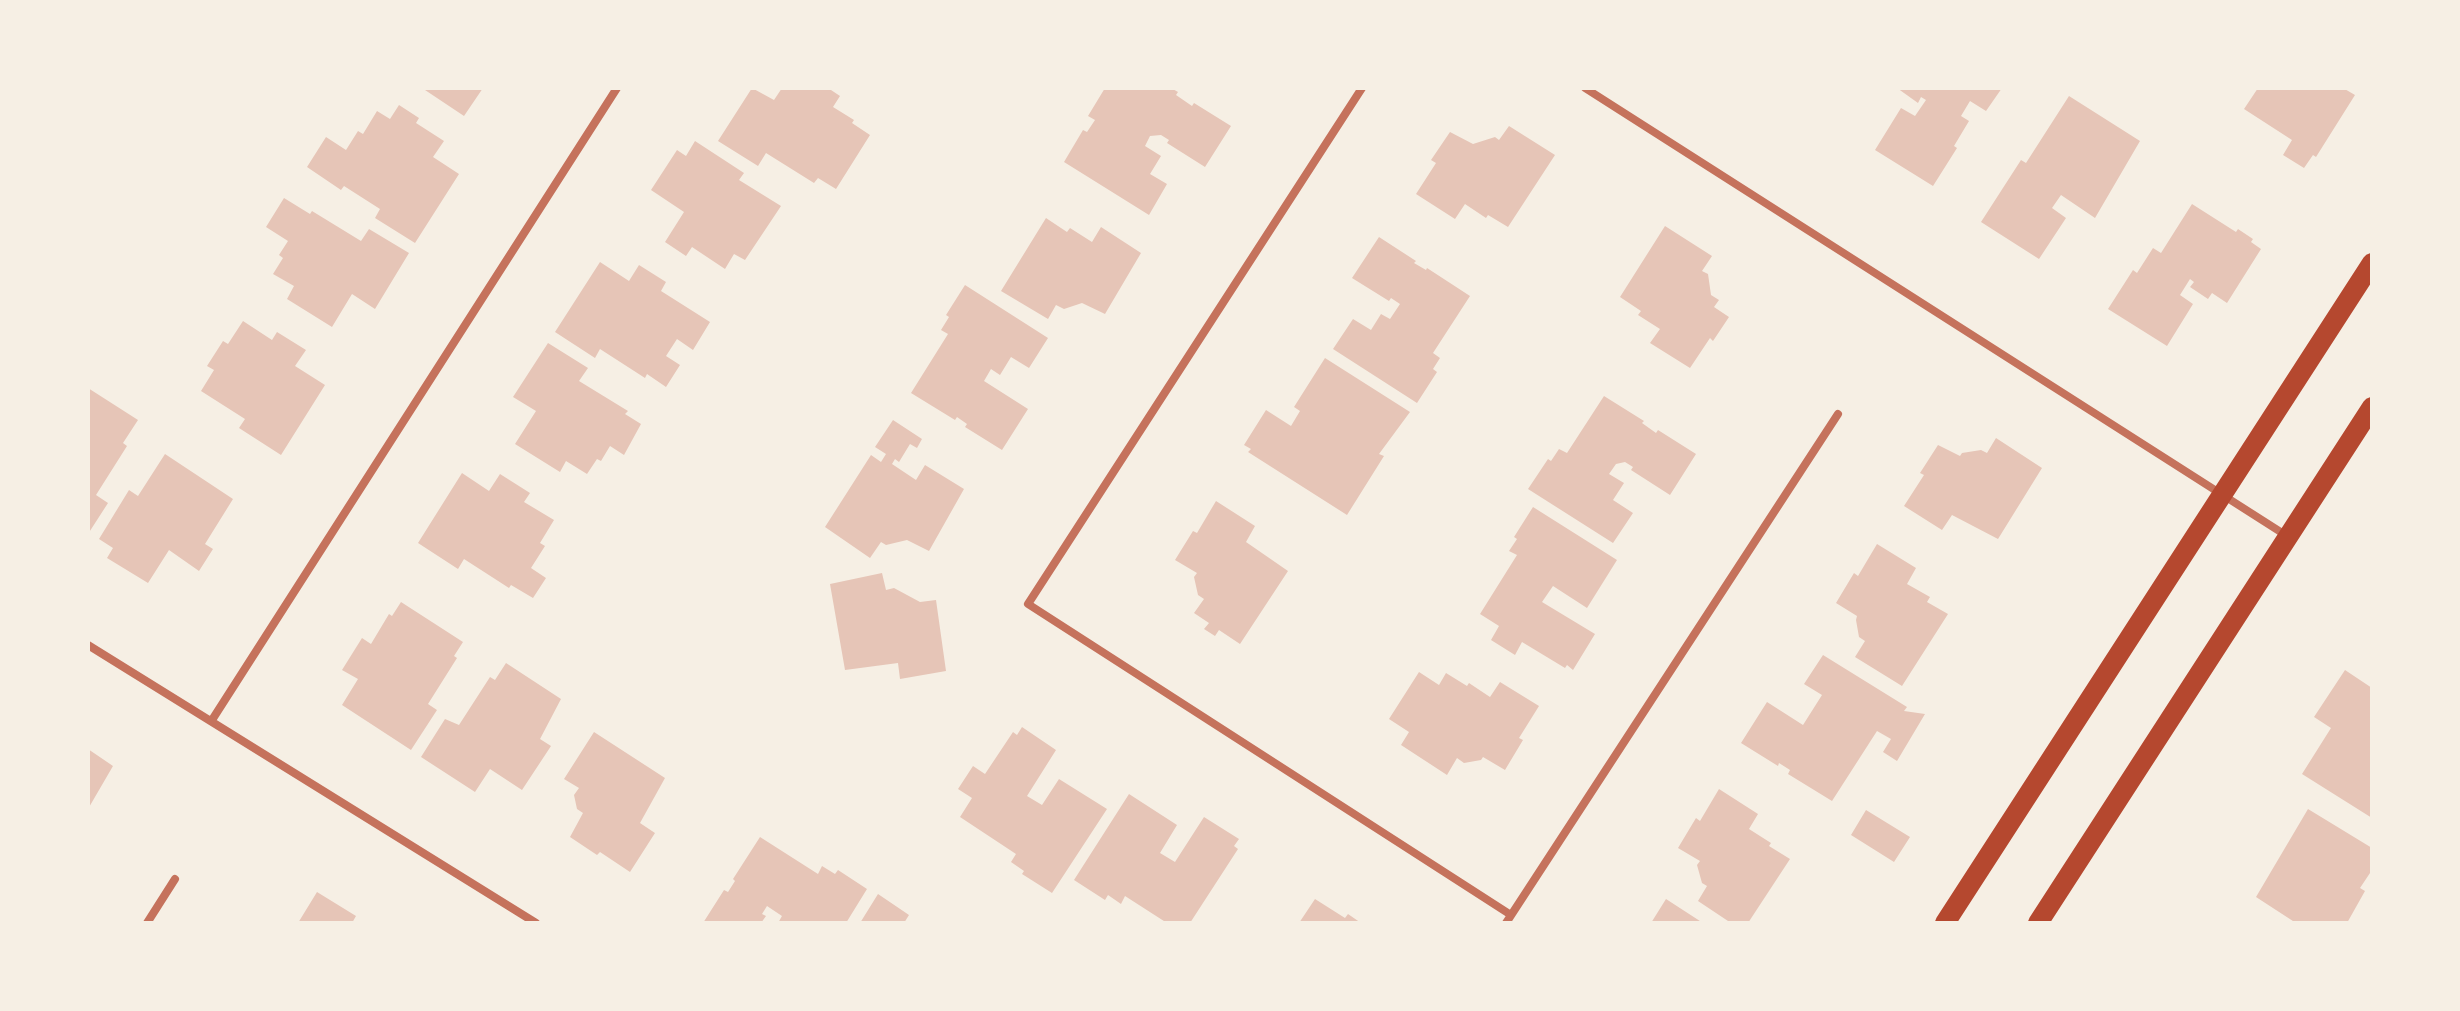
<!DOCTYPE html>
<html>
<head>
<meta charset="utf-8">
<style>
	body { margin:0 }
	#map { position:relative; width:2460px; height:1011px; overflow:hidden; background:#f6efe4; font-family:"Alegreya Sans",sans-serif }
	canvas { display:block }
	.frame { position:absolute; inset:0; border:90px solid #f6efe4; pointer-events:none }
</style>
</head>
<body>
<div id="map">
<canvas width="2460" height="1011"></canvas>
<div class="frame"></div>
</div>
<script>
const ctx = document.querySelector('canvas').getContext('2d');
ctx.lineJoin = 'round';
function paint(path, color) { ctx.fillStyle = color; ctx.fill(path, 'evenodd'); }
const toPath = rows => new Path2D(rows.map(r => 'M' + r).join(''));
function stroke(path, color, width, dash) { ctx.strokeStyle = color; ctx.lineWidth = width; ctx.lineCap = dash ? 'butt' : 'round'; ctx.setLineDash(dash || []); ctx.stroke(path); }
paint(toPath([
	[422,88,483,88,464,116],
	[752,88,774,100,782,88,828,88,840,96,833,107,854,120,852,123,870,135,836,189,818,178,814,183,766,153,758,166,718,141],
	[1105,88,1171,88,1178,92,1176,95,1192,106,1194,103,1231,126,1205,167,1167,143,1169,140,1161,135,1150,136,1145,146,1161,156,1150,174,1167,184,1149,215,1064,162,1083,130,1087,132,1095,120,1088,116],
	[1897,88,2002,88,1986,111,1970,101,1961,116,1969,121,1954,146,1957,148,1933,186,1875,150,1901,108,1915,116,1926,100,1921,97,1918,103],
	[2258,88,2343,88,2355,95,2316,157,2313,155,2304,168,2283,155,2292,140,2244,109],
	[2069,96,2140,141,2095,218,2061,195,2052,208,2066,218,2039,259,1981,222,2021,160,2026,163],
	[399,105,419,118,416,123,444,141,433,157,459,174,415,243,375,218,380,209,344,186,341,190,307,167,326,137,346,150,358,131,363,134,377,111,390,119],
	[1509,126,1555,155,1508,227,1488,215,1486,218,1465,204,1455,219,1416,194,1436,163,1431,160,1450,132,1473,144,1495,137,1499,140],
	[695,141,744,173,739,180,781,206,745,260,734,254,725,269,692,247,686,256,665,242,684,212,651,190,677,150,686,156],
	[284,198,310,214,312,211,361,241,369,229,409,253,375,309,352,294,332,327,287,299,294,286,273,274,283,258,279,255,288,241,266,227],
	[2192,204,2236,232,2238,229,2253,239,2251,242,2261,249,2227,303,2212,293,2208,299,2190,287,2194,282,2190,279,2180,295,2193,304,2167,346,2108,309,2133,270,2137,273,2153,248,2161,253],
	[1046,218,1067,232,1070,228,1092,242,1101,227,1141,253,1105,314,1082,303,1064,309,1056,305,1048,319,1001,291],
	[1665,226,1712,256,1702,271,1708,274,1711,295,1719,300,1714,307,1729,317,1713,341,1710,338,1690,368,1650,343,1660,329,1638,315,1641,311,1620,297],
	[1379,237,1416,261,1414,263,1426,270,1427,268,1470,296,1433,353,1440,358,1433,369,1437,372,1417,403,1333,349,1353,319,1371,330,1381,314,1390,319,1400,304,1391,298,1389,301,1352,278],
	[600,262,629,281,639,265,666,282,661,291,710,322,693,350,677,339,666,356,680,365,666,387,647,374,645,378,600,349,595,358,555,332],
	[965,285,1048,338,1029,368,1011,357,1000,375,991,369,984,381,1028,409,1002,450,965,427,967,424,957,417,955,420,911,393,948,334,941,330,949,317,946,315],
	[243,321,272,340,277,332,306,350,295,366,325,385,281,455,239,428,245,419,201,391,214,370,207,366,223,341,228,344],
	[548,343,588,368,579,381,628,411,625,414,641,424,624,455,610,446,601,461,597,459,587,474,566,461,560,472,515,444,536,411,513,397],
	[1325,358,1410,412,1379,454,1384,456,1347,515,1248,452,1251,449,1244,445,1266,410,1291,426,1300,411,1294,407],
	[88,388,138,420,123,443,127,446,96,495,108,503,88,534],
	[1604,396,1644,421,1642,423,1656,433,1658,430,1696,454,1670,495,1631,470,1633,467,1625,462,1616,464,1609,474,1624,483,1613,500,1633,513,1613,543,1528,489,1548,459,1551,461,1559,449,1567,453],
	[893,420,922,439,917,448,910,444,899,462,895,459,892,464,916,480,925,465,964,489,929,551,907,540,886,545,881,542,870,558,825,527,871,455,881,462,886,454,875,447],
	[1996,438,2042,468,1998,539,1952,515,1942,530,1904,506,1924,475,1920,473,1938,445,1960,456,1962,453,1981,450,1987,453],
	[165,454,233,499,205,544,213,549,199,571,169,550,148,583,107,558,113,548,99,539,129,490,138,496],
	[462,473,489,491,500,474,530,493,524,502,554,520,540,543,545,546,531,568,546,578,533,598,511,585,509,588,464,559,458,569,418,543],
	[1216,501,1255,526,1246,542,1288,571,1240,644,1219,630,1215,636,1204,629,1209,623,1194,613,1204,599,1198,595,1194,577,1197,573,1175,560,1193,531,1197,533],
	[1533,507,1617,560,1587,608,1553,586,1542,602,1595,634,1573,670,1567,665,1565,668,1522,642,1515,655,1491,640,1499,626,1480,614,1517,555,1509,551,1517,539,1514,537],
	[1877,544,1916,568,1907,584,1930,597,1927,602,1948,614,1902,686,1855,657,1865,641,1859,637,1856,620,1857,616,1836,603,1854,573,1858,576],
	[882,573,886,590,894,588,920,602,936,600,946,671,900,679,898,663,845,670,830,584],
	[401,602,463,642,454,656,457,658,428,704,437,710,411,750,342,705,358,679,342,670,362,638,371,644,389,614,392,616],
	[1823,655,1907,707,1904,711,1925,714,1897,761,1883,752,1891,739,1877,731,1832,801,1788,774,1790,770,1779,763,1778,766,1741,743,1767,702,1803,725,1822,695,1804,684],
	[506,663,561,699,540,739,551,746,522,790,490,769,475,792,421,757,445,719,459,725,490,677,495,680],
	[2345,670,2372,688,2372,818,2302,774,2331,728,2314,717],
	[1419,672,1439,685,1446,673,1467,686,1469,683,1490,697,1500,682,1539,706,1519,738,1523,740,1505,770,1483,757,1481,760,1464,763,1457,758,1447,775,1401,745,1409,732,1389,719],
	[1022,727,1056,750,1027,796,1042,805,1059,779,1107,809,1052,893,1022,874,1024,871,1011,862,1016,854,960,817,972,798,958,789,973,766,985,774,1013,732,1017,735],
	[594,732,665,778,640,823,655,833,630,872,600,852,597,855,570,837,583,813,577,809,574,795,579,788,564,779],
	[88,749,113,766,88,809],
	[1719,789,1758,814,1749,829,1771,843,1769,846,1790,859,1748,923,1731,923,1698,901,1707,886,1702,883,1697,865,1700,861,1678,848,1696,818,1700,821],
	[1129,794,1177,825,1160,853,1175,862,1204,817,1239,839,1234,846,1238,849,1190,923,1167,923,1125,896,1121,904,1108,895,1105,900,1074,880],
	[2308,809,2372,848,2372,870,2360,888,2365,891,2347,923,2296,923,2256,897],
	[1866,810,1910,837,1894,862,1851,835],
	[760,837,818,874,822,866,835,874,838,870,867,889,846,923,778,923,782,916,767,906,762,914,766,916,761,923,703,923,724,890,728,892,735,881,733,879],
	[317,892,356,916,352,923,298,923],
	[878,894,909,915,904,923,860,923],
	[1315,899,1345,918,1348,914,1361,923,1299,923],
	[1666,899,1703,923,1651,923]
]), '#e6c5b7');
stroke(toPath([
	[1362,88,1028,604,1511,915],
	[1585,88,2287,536],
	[88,645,536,923],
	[212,720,617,88],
	[147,923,175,879],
	[1506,923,1838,414]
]), '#c5725c', 8);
stroke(toPath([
	[1945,923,2372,263],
	[2038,923,2372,407]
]), '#b5482f', 20);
</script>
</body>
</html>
